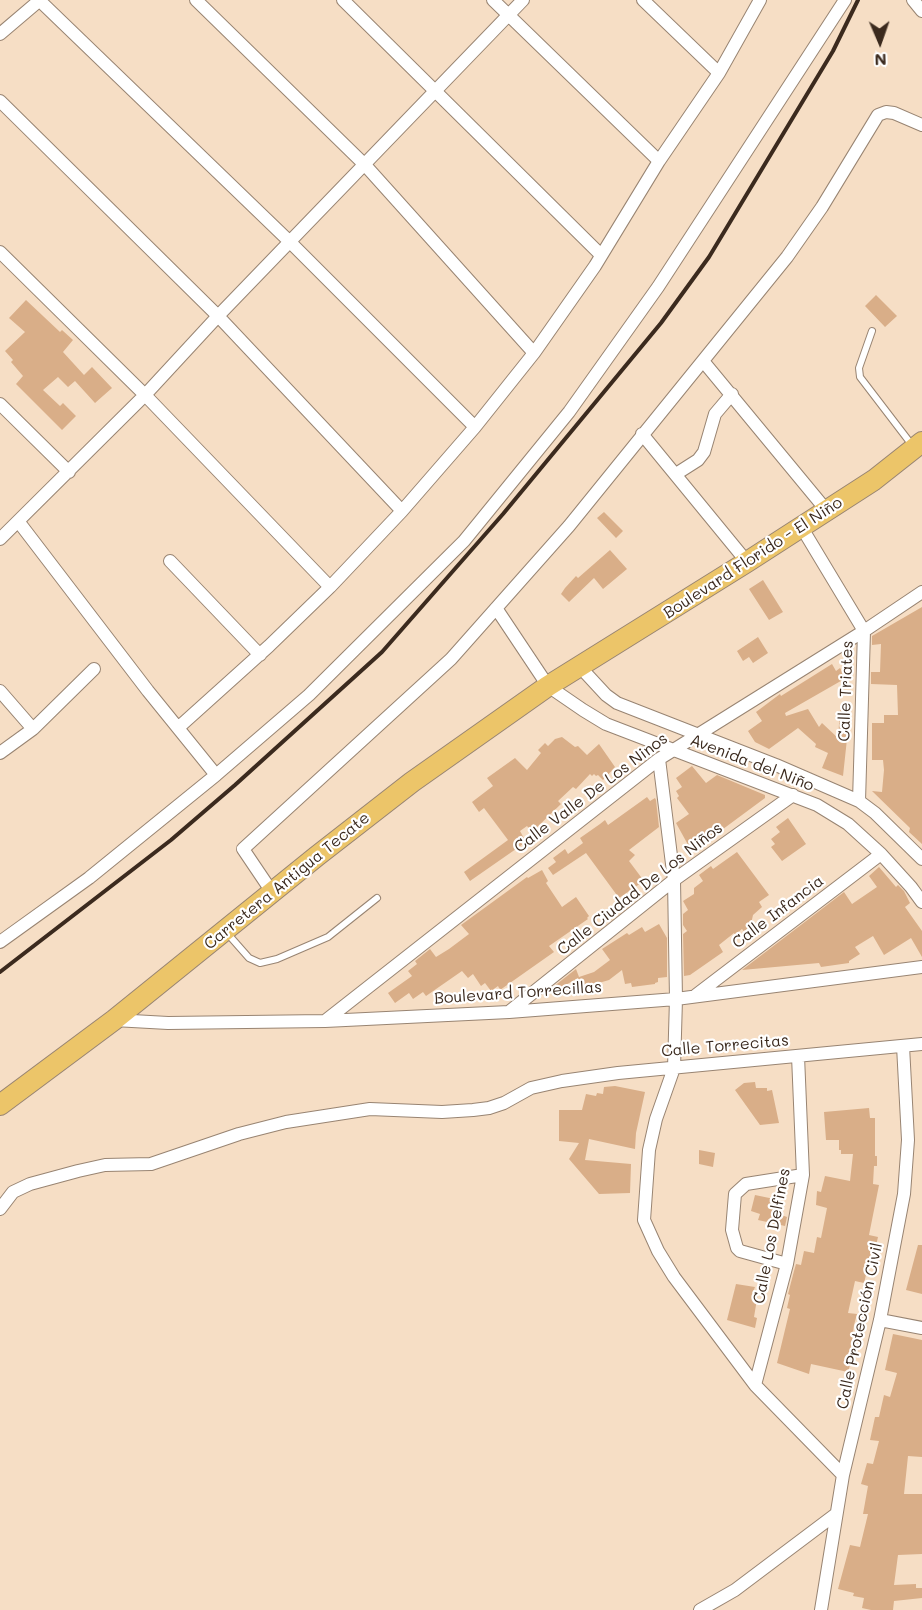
<!DOCTYPE html>
<html>
<head>
<meta charset="utf-8">
<style>
	body { margin:0 }
	#map { position:relative; width:922px; height:1610px; overflow:hidden; background:#f6dec5; font-family:Mali,sans-serif }
	canvas { display:block }
	.north { position:absolute; left:850px; top:12px; width:60px; height:60px; -webkit-text-stroke:4px #fff; paint-order:stroke; rotate:178deg; font-size:16px; font-weight:700; line-height:24px; text-align:center; color:#3b2a1e }
	.north::after { content:''; display:block; margin:auto; width:21px; height:27px; background:#3b2a1e; clip-path:polygon(50% 0,100% 100%,50% 72%,0 100%) }
</style>
</head>
<body>
<div id="map">
<canvas width="922" height="1610"></canvas>
<div class="north">N</div>
</div>
<script>
const ctx = document.querySelector('canvas').getContext('2d');
ctx.lineJoin = 'round';
function paint(path, color) { ctx.fillStyle = color; ctx.fill(path, 'evenodd'); }
const toPath = rows => new Path2D(rows.map(r => 'M' + r).join(''));
function stroke(path, color, width, dash) { ctx.strokeStyle = color; ctx.lineWidth = width; ctx.lineCap = dash ? 'butt' : 'round'; ctx.setLineDash(dash || []); ctx.stroke(path); }
function drawText(font, color, halo, rows, align = 'center') {
  ctx.font = font + ' Mali,sans-serif'; ctx.lineWidth = 4.5; ctx.setLineDash([]); ctx.textBaseline = 'middle'; ctx.strokeStyle = halo; ctx.fillStyle = color; for (const [text, x, y, turn = 0] of rows) {
    ctx.save(); ctx.translate(x, y); ctx.rotate((+turn || 0) * Math.PI / 180); ctx.textAlign = isNaN(turn) ? turn : align; if (halo) ctx.strokeText(text, 0, 0); ctx.fillText(text, 0, 0); ctx.restore();
  }
}
paint(toPath([
	[876,295,897,316,885,327,865,306],
	[26,300,60,332,62,330,73,340,63,352,84,375,92,367,112,388,95,403,75,381,68,387,58,377,43,390,60,406,63,403,76,416,62,430,16,384,23,376,11,362,13,360,5,351,25,332,9,318],
	[604,512,623,531,616,538,597,518],
	[610,550,627,569,603,589,594,578,569,602,561,594,565,588,576,576,578,578],
	[763,580,783,612,769,620,749,589],
	[922,607,922,844,909,832,910,828,872,791,882,792,884,770,883,760,872,760,872,723,884,723,884,715,898,715,897,685,871,684,871,672,880,672,881,644,872,645,872,636],
	[758,637,768,653,753,663,749,657,743,661,737,651],
	[832,664,836,671,840,668,846,678,785,713,786,716,808,709,819,727,822,723,838,738,840,710,850,711,843,776,822,768,828,753,815,747,816,744,798,728,769,749,755,742,748,731,762,721,756,712,780,694,781,696],
	[562,737,575,747,578,746,587,755,599,744,615,767,603,780,598,775,596,776,594,774,592,776,590,774,576,789,573,787,558,801,561,804,532,832,527,826,520,831,526,842,470,881,464,872,508,840,484,808,479,812,472,802,493,786,487,778,515,758,527,770,541,753,538,750,545,743,548,746,555,739],
	[692,766,706,783,717,775,765,795,765,798,692,852,676,823,689,814,677,798,679,796,676,791,682,787,676,778],
	[647,797,650,801,655,798,656,800,659,827,629,850,635,855,629,861,644,881,619,898,586,853,553,875,548,868,556,862,553,858,565,849,568,854,583,843,580,838,600,824,605,820,608,825],
	[788,818,806,844,782,861,771,847,775,844,771,839,780,832,776,827],
	[737,852,769,895,759,902,762,907,753,915,751,924,754,928,746,934,742,929,735,935,734,933,719,945,723,952,690,975,684,976,683,934,687,931,683,925,683,914,688,910,683,901,694,894,694,888,703,881,699,875,711,866,713,869],
	[879,867,896,887,898,885,904,891,910,903,905,907,922,931,922,957,911,938,884,955,873,936,855,947,860,954,849,961,849,963,821,967,819,963,742,970,844,892,852,904,877,887,869,876],
	[542,870,548,881,546,883,562,907,576,897,589,916,587,918,588,919,549,946,554,952,500,990,498,986,491,991,485,983,481,986,473,974,468,978,462,971,426,996,423,992,413,999,409,993,395,1003,388,993,412,976,408,971,417,964,415,961,430,949,436,957,449,949,469,934,461,925,527,877,528,878],
	[659,924,667,938,667,977,658,978,658,982,655,983,655,984,632,987,631,983,625,984,622,970,609,980,585,987,581,987,578,978,555,991,553,987,576,969,579,977,594,972,610,960,602,949,627,933,629,935,642,927,645,932],
	[755,1082,756,1088,767,1088,767,1091,772,1090,779,1123,760,1125,735,1090,744,1083],
	[615,1086,645,1092,636,1133,635,1149,589,1139,585,1160,631,1164,630,1193,599,1194,569,1159,579,1143,559,1141,559,1110,582,1110,586,1094,596,1096,597,1093,603,1094,604,1087],
	[869,1108,870,1118,875,1118,875,1156,877,1156,877,1166,874,1166,873,1184,879,1185,869,1235,878,1237,874,1254,871,1253,868,1275,866,1275,864,1283,855,1281,848,1313,857,1314,854,1325,851,1347,854,1347,850,1365,848,1372,811,1364,809,1374,777,1363,790,1309,787,1308,790,1295,788,1294,794,1271,796,1264,801,1265,804,1251,814,1253,817,1237,821,1238,827,1208,816,1205,817,1191,821,1192,825,1176,850,1181,853,1154,841,1154,841,1150,839,1150,839,1140,826,1140,824,1112],
	[699,1150,715,1153,713,1167,699,1164],
	[755,1195,779,1200,776,1213,787,1217,785,1226,758,1220,760,1214,751,1211],
	[918,1245,922,1245,922,1294,906,1290],
	[736,1284,755,1287,753,1292,758,1293,754,1317,757,1318,755,1328,727,1320],
	[893,1334,922,1340,922,1457,908,1456,904,1494,922,1494,922,1554,898,1555,894,1585,916,1584,916,1588,922,1588,922,1598,894,1601,893,1610,871,1610,862,1608,864,1598,853,1596,854,1593,838,1589,850,1545,860,1547,868,1514,863,1514,868,1486,861,1484,867,1463,873,1464,879,1441,870,1440,875,1417,879,1417,884,1395,890,1397,897,1373,885,1370]
]), '#d9ae88');
const lane = toPath([
	[872,331,859,368,860,377,912,445],
	[227,933,249,958,260,963,277,959,328,937,377,898]
]);
const street = toPath([
	[39,0,290,242,475,427],
	[196,0,365,165,534,353],
	[343,0,601,255],
	[493,0,659,161],
	[643,0,719,73],
	[913,0,922,11],
	[0,34,40,0],
	[0,101,218,316,402,511],
	[0,252,145,395,330,587],
	[703,361,827,511],
	[0,404,69,472],
	[642,434,747,562],
	[676,474,698,460,704,452,715,414,732,394],
	[18,521,148,691,216,775],
	[802,528,864,631,859,801],
	[0,539,145,395,218,316,523,0],
	[170,561,260,655],
	[496,608,548,686,583,710,606,724,817,805,848,824,881,854,911,887,922,902],
	[581,668,606,695,617,703,776,765,859,801,875,813,922,859],
	[0,691,33,729],
	[179,727,269,646,330,587,402,511,475,427,534,353,595,266,659,161,719,73,760,0],
	[0,753,33,729,94,669],
	[659,759,674,880,676,999,674,1068,656,1119,649,1150,644,1220,658,1251,674,1277,755,1385,843,1475],
	[272,892,243,849,451,659,569,526,787,257,822,207,878,115,886,112,894,113,922,125],
	[0,942,89,878,216,775,309,695,464,541,569,412,658,287,845,0],
	[696,995,881,854],
	[510,1011,674,880,793,795],
	[114,1020,168,1023,325,1021,509,1012,676,999,922,967],
	[325,1021,659,759,864,631,922,592],
	[0,1209,13,1192,30,1184,78,1171,105,1165,151,1164,239,1134,286,1122,370,1109,442,1112,473,1110,489,1108,504,1103,531,1088,562,1081,618,1073,922,1044],
	[787,1264,740,1251,737,1248,732,1230,735,1194,746,1184,803,1175],
	[880,1320,922,1328],
	[755,1385,787,1264,803,1175,798,1056],
	[700,1610,735,1590,836,1514],
	[821,1610,843,1475,880,1320,904,1194,908,1140,903,1046]
]);
const primary = toPath([
	[0,1105,114,1020,317,856,412,782,548,686,747,562,874,480,922,442]
]);
stroke(lane, '#988472', 8);
stroke(street, '#988472', 14);
stroke(primary, '#988472', 22);
stroke(lane, '#fff', 6);
stroke(street, '#fff', 12);
stroke(primary, '#ecc569', 20);
stroke(toPath([
	[0,972,171,840,235,785,382,652,503,514,661,323,709,257,833,51,858,0]
]), '#3b2a1e', 4);
drawText('16px', '#3b2a1e', '#fff', [
	["Boulevard Florido - El Niño",753,558,-33],
	["Calle Triates",846,691,-88],
	["Avenida del Niño",752,763,21],
	["Calle Valle De Los Ninos",591,793,-37],
	["Carretera Antigua Tecate",287,881,-39],
	["Calle Ciudad De Los Niños",640,889,-38],
	["Calle Infancia",778,912,-37],
	["Boulevard Torrecillas",518,993,-4],
	["Calle Torrecitas",725,1046,-5],
	["Calle Los Delfines",772,1236,-79],
	["Calle Protección Civil",860,1326,-78]
]);
</script>
</body>
</html>
